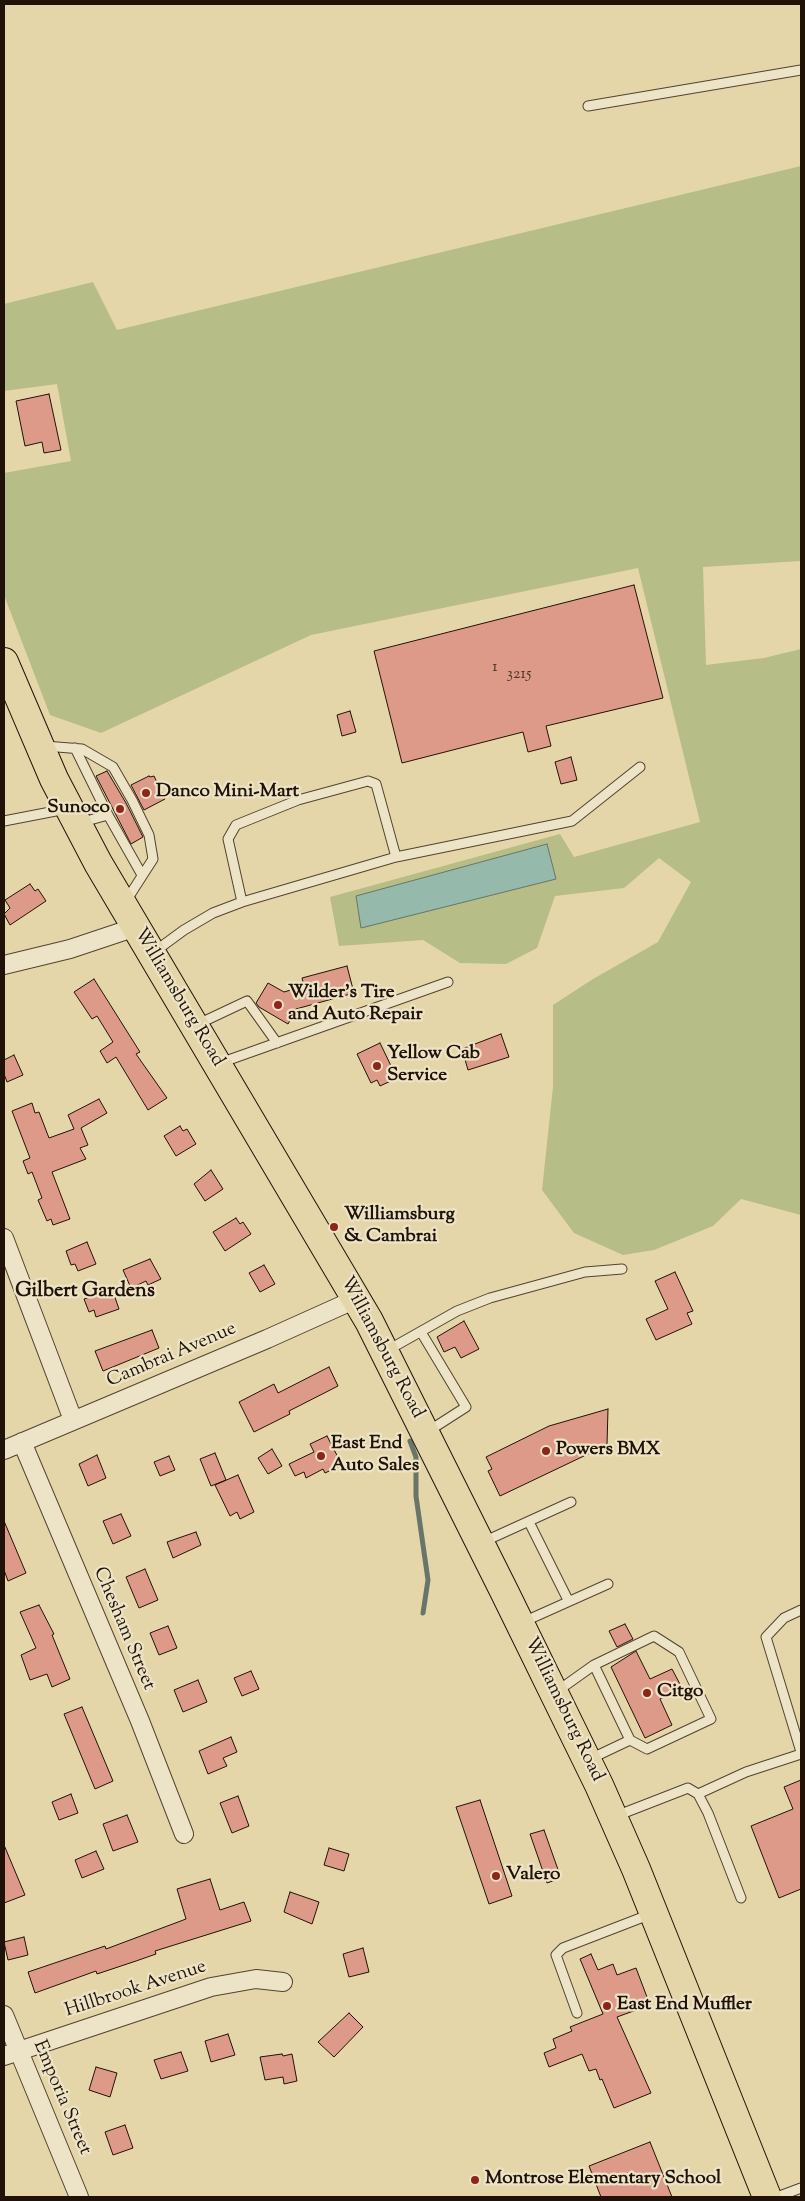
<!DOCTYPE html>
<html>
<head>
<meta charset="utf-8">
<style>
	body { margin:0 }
	#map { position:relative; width:805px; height:2201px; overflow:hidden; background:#e4d6a9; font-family:"Sorts Mill Goudy",serif }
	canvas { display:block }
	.frame { position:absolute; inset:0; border:5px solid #211207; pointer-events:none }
</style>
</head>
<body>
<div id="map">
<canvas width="805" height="2201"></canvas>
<div class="frame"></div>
</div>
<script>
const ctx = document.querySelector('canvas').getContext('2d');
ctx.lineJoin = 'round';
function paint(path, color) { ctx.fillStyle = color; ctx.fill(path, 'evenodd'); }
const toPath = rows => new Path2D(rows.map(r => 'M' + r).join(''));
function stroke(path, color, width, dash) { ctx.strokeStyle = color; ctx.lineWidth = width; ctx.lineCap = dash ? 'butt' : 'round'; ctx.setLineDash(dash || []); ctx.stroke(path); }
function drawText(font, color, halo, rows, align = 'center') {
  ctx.font = font + ' "Sorts Mill Goudy",serif'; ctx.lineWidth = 4.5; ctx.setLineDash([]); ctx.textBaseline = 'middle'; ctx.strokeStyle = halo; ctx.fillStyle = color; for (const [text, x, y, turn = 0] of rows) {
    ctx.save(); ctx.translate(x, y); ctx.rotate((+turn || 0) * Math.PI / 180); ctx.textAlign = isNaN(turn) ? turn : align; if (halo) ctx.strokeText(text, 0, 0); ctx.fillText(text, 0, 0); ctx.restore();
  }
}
paint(toPath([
	[801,166,801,561,703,567,706,665,764,658,801,649,801,1215,741,1199,713,1226,654,1250,623,1255,574,1233,542,1190,553,1087,553,1005,593,979,658,942,691,882,659,858,624,888,555,896,537,948,506,964,460,963,423,940,339,946,330,897,560,834,574,857,700,822,638,568,311,635,101,733,50,715,4,595,4,473,71,461,57,384,4,391,4,304,93,282,117,330]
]), '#b6bd86');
const water = toPath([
	[547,844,556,879,361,928,356,896,547,844]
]);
paint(water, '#95b9aa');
stroke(water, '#677669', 1);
stroke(toPath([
	[410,1441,416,1457,416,1496,428,1580,423,1613]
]), '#677669', 5);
const building = toPath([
	[49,394,61,450,44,453,42,442,25,446,16,401,49,394],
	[634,585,663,698,546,726,551,746,528,752,523,732,402,763,374,651,634,585],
	[350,711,356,732,342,736,337,715,350,711],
	[571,757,577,780,561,784,555,762,571,757],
	[107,771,126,803,143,837,131,844,96,776,107,771],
	[149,776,150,777,154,776,165,799,144,810,131,785,149,776],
	[30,884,35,891,38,889,46,901,10,925,4,914,10,908,5,900,30,884],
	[347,966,354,993,296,1009,288,1024,259,1007,256,1003,268,983,284,992,304,986,302,978,347,966],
	[94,979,140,1052,136,1054,167,1098,148,1110,116,1057,107,1063,100,1051,113,1042,97,1016,92,1019,74,992,94,979],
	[501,1034,509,1057,468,1070,462,1049,501,1034],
	[380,1043,394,1072,390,1074,393,1080,380,1086,377,1080,371,1083,357,1054,380,1043],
	[14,1055,23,1075,7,1082,4,1074,4,1060,14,1055],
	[99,1099,107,1113,81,1128,88,1145,80,1148,86,1159,52,1172,70,1219,53,1225,51,1219,47,1221,38,1200,42,1198,32,1172,28,1174,23,1161,30,1158,12,1111,32,1103,35,1113,39,1112,49,1138,74,1129,68,1115,99,1099],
	[180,1126,183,1131,187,1129,196,1144,176,1156,164,1136,180,1126],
	[211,1170,223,1189,205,1201,194,1184,211,1170],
	[236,1218,240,1224,243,1222,251,1234,225,1251,213,1232,236,1218],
	[87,1242,96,1264,78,1271,75,1264,71,1265,66,1251,87,1242],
	[150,1259,161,1279,148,1285,146,1281,131,1288,123,1270,150,1259],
	[264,1265,275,1284,260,1292,249,1273,264,1265],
	[675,1272,693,1311,687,1313,692,1324,656,1340,646,1319,668,1309,655,1281,675,1272],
	[112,1289,119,1309,96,1317,94,1310,89,1312,84,1299,112,1289],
	[464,1321,479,1349,461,1358,455,1347,444,1352,437,1337,464,1321],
	[152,1330,159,1348,103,1371,95,1351,152,1330],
	[329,1367,338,1386,289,1411,290,1414,254,1432,239,1402,274,1384,278,1393,329,1367],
	[608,1409,607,1445,500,1496,488,1471,492,1469,486,1457,549,1426,608,1409],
	[327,1436,342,1465,325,1473,323,1469,306,1478,304,1472,295,1476,289,1464,314,1452,310,1444,327,1436],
	[272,1449,282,1466,268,1474,258,1458,272,1449],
	[215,1453,226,1480,211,1486,200,1459,215,1453],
	[97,1455,106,1478,88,1486,79,1464,97,1455],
	[169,1456,175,1470,160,1476,154,1462,169,1456],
	[238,1475,254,1512,240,1519,237,1512,230,1516,215,1485,238,1475],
	[121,1514,131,1536,113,1544,103,1521,121,1514],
	[4,1521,26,1573,8,1581,4,1570,4,1521],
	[196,1532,201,1545,173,1558,167,1542,196,1532],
	[145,1569,158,1600,139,1608,126,1577,145,1569],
	[39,1605,54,1634,52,1635,70,1679,52,1687,47,1674,30,1680,21,1655,36,1648,20,1612,39,1605],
	[625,1624,633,1639,617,1647,609,1631,625,1624],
	[168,1626,177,1648,159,1655,150,1633,168,1626],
	[636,1651,650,1679,672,1669,682,1688,660,1699,672,1725,645,1738,611,1667,636,1651],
	[251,1671,259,1689,242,1696,234,1678,251,1671],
	[198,1680,207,1702,183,1712,174,1690,198,1680],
	[82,1707,113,1781,95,1789,64,1714,82,1707],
	[231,1737,237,1752,223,1758,227,1766,208,1774,199,1751,231,1737],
	[801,1780,801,1889,779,1898,751,1826,793,1809,784,1787,801,1780],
	[71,1794,78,1813,59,1820,52,1802,71,1794],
	[238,1796,249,1826,232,1833,220,1803,238,1796],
	[480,1800,512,1896,489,1904,456,1807,480,1800],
	[127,1815,138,1842,113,1851,103,1824,127,1815],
	[544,1830,561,1878,547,1883,530,1834,544,1830],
	[4,1845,25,1895,4,1903,4,1845],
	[329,1848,349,1854,344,1871,324,1865,329,1848],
	[96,1851,104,1869,82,1878,75,1860,96,1851],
	[210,1879,220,1910,244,1902,251,1921,155,1951,156,1954,136,1961,97,1974,96,1971,35,1993,28,1972,105,1946,106,1949,186,1919,177,1889,210,1879],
	[290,1892,319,1902,312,1924,284,1912,290,1892],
	[24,1937,28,1955,8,1960,4,1942,24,1937],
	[363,1948,369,1972,349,1977,343,1954,363,1948],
	[591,1954,598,1970,613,1964,617,1975,636,1968,650,2005,617,2017,651,2093,614,2108,602,2079,600,2080,596,2069,589,2071,582,2054,549,2067,544,2053,556,2048,553,2039,572,2031,570,2027,603,2014,580,1959,591,1954],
	[349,2013,363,2027,334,2057,318,2042,349,2013],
	[228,2034,235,2055,211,2062,205,2041,228,2034],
	[181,2052,188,2071,161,2079,154,2060,181,2052],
	[282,2054,283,2056,292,2054,297,2081,284,2084,283,2077,265,2080,260,2057,282,2054],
	[96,2067,117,2073,110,2097,89,2090,96,2067],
	[125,2125,133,2148,113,2155,105,2132,125,2125],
	[650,2142,672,2197,601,2197,589,2166,650,2142]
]);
paint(building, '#dd9a89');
stroke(building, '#211207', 1);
const lane = toPath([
	[588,106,801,70],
	[45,746,82,749,113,767,132,800,149,835,153,859,126,901],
	[75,748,108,815,142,875],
	[4,821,66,809],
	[79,823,108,815],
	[242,902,228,839,236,825,298,800,368,781,376,784,396,857],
	[154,952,184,930,213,913,242,902,396,857,572,821,640,767],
	[196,1025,247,1001,277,1043],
	[220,1063,448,982],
	[421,1332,466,1407,427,1432],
	[388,1350,457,1311,490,1298,585,1272,622,1269],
	[529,1522,568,1600],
	[483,1542,571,1502],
	[801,1610,784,1618,766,1637,801,1752],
	[523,1622,608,1584],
	[594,1665,630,1740],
	[556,1692,594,1665,654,1636,679,1652,711,1719,647,1749,630,1740,590,1759],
	[698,1794,746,1772,801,1754],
	[616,1816,688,1788,698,1794,708,1813,741,1898],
	[577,2013,556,1955,563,1948,651,1914],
	[777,2197,801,2188]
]);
const street = toPath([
	[4,965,70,949,136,927],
	[4,1238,73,1420],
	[22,1442,140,1721,184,1834],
	[4,1450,267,1339,356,1299],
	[4,2015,79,2197],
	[4,2056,211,1987,256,1979,283,1982]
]);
const primary = toPath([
	[4,662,54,779,98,863,369,1321,505,1593,599,1785,636,1869,767,2197]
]);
stroke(lane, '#524330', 11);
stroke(street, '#524330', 20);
stroke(primary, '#211207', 30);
stroke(lane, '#ede4c7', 9);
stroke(street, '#ede4c7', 18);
stroke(primary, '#e4d6a9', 28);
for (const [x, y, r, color] of [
	[146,793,5,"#8f2418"],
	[120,809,5,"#8f2418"],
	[278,1005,5,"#8f2418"],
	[377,1066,5,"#8f2418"],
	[334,1227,5,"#8f2418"],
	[546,1451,5,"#8f2418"],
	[321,1456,5,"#8f2418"],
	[647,1693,5,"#8f2418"],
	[496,1876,5,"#8f2418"],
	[607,2006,5,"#8f2418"],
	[475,2180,5,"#8f2418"]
]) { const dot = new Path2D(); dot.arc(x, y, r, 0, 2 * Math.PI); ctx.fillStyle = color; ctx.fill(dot); stroke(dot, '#ede4c7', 2); }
drawText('16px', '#503428', null, [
	["1",495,668],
	["3215",519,675]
]);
drawText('bold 19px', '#211207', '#ede4c7', [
	["Danco Mini-Mart",156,793],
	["Sunoco",110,809,"right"],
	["Wilder's Tire",288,994],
	["and Auto Repair",288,1016],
	["Yellow Cab",387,1055],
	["Service",387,1077],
	["Williamsburg",344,1216],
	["& Cambrai",344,1238],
	["East End",331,1445],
	["Auto Sales",331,1467],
	["Powers BMX",556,1451],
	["Citgo",657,1693],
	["Valero",506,1876],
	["East End Muffler",617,2006],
	["Montrose Elementary School",485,2180]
], 'left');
drawText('19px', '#211207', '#ede4c7', [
	["Williamsburg Road",178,998,59],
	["Williamsburg Road",381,1348,62],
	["Cambrai Avenue",172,1356,-23],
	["Chesham Street",123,1629,67],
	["Williamsburg Road",563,1710,64],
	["Hillbrook Avenue",136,1990,-18],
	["Emporia Street",61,2098,67]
]);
drawText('bold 20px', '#211207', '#ede4c7', [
	["Gilbert Gardens",85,1293]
]);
</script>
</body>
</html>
